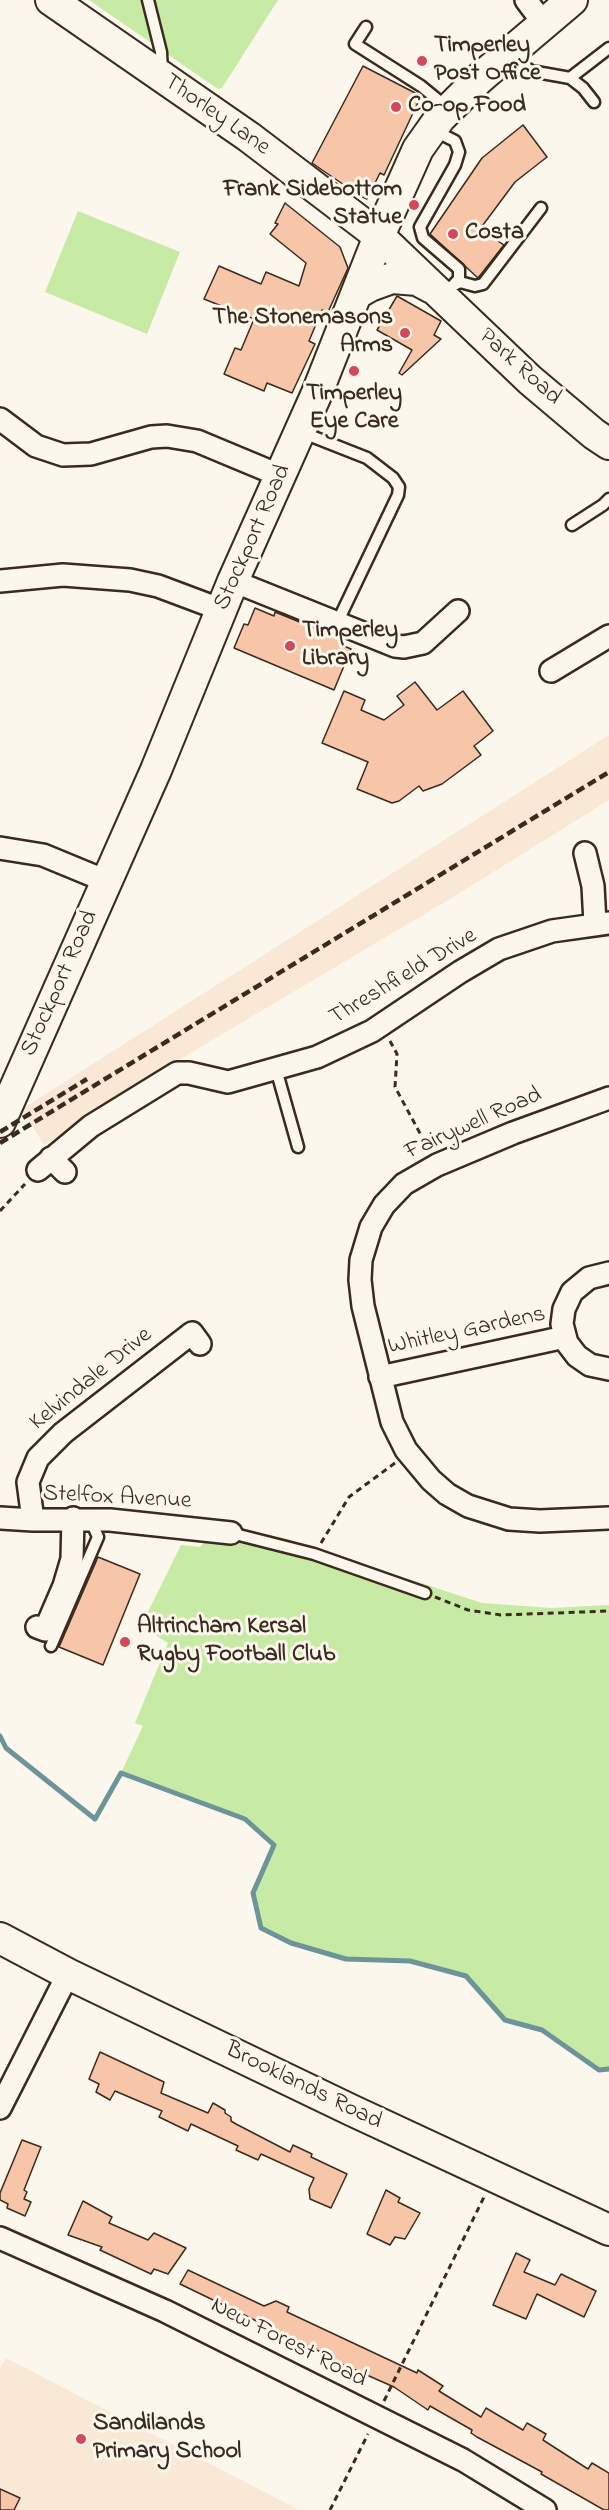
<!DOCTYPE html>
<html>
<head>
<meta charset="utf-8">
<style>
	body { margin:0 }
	canvas { display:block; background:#fbf7ec }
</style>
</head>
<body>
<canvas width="609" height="2510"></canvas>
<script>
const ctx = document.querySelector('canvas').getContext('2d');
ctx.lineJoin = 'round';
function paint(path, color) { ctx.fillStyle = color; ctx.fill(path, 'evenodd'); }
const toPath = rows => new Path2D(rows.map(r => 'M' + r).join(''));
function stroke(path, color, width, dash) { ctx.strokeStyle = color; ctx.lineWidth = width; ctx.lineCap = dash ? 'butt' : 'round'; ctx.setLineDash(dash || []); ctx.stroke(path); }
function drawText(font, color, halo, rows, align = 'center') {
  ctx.font = font + ' "Indie Flower",sans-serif'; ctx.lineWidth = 6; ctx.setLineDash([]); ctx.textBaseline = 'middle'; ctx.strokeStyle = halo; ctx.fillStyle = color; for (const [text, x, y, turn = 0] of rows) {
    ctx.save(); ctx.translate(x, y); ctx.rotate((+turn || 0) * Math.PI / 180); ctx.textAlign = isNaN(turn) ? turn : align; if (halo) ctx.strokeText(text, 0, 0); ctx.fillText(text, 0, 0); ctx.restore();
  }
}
paint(toPath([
	[609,735,609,800,445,902,182,1058,44,1145,22,1109],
	[6,2358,299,2510,0,2510,0,2369]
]), '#fae8d7');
paint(toPath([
	[89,0,278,0,222,88,218,89],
	[78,211,180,252,147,334,45,292],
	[218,1525,284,1538,482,1603,551,1608,609,1605,609,2069,599,2070,542,2030,505,2020,466,1976,410,1961,346,1959,291,1943,261,1928,253,1893,273,1844,245,1819,121,1773,143,1726,135,1723,168,1643,141,1626,181,1545,200,1547]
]), '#c7eba5');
stroke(toPath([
	[0,1736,6,1748,95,1819,121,1773,245,1819,274,1845,253,1893,261,1928,291,1943,346,1959,410,1961,466,1976,505,2020,542,2030,599,2070,609,2069]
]), '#6c9499', 5);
const building = toPath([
	[363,66,421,96,384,175,380,173,367,199,347,190,347,187,312,163,363,66],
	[523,125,547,157,515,182,480,229,504,245,478,278,430,234,482,158,523,125],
	[285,203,340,247,348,268,328,312,322,310,309,341,315,344,292,393,267,383,264,391,224,374,235,348,241,350,254,319,204,299,219,266,261,284,266,272,299,286,306,263,270,234,278,224,275,223,285,203],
	[397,296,441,321,434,335,441,339,402,375,399,373,412,350,377,330,397,296],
	[255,608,274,616,275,612,344,640,342,645,351,649,334,690,234,648,244,624,248,625,255,608],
	[415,682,437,710,463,691,493,731,474,746,481,755,442,784,423,791,419,786,399,801,392,803,357,789,368,762,322,743,344,691,365,700,361,710,384,720,404,705,397,696,415,682],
	[98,1557,140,1574,103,1665,59,1647,98,1557],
	[100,2052,164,2082,161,2093,208,2113,213,2103,225,2110,225,2113,231,2117,231,2121,236,2124,290,2152,293,2145,312,2154,311,2157,347,2174,331,2208,310,2199,309,2189,314,2178,261,2154,258,2160,236,2150,238,2146,191,2124,188,2131,159,2117,162,2111,115,2091,110,2100,96,2092,99,2084,89,2079,100,2052],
	[22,2140,41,2147,24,2190,27,2192,24,2199,31,2202,25,2216,7,2208,8,2204,0,2200,0,2193,22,2140],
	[386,2190,400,2198,398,2202,420,2213,405,2239,395,2237,390,2245,367,2234,386,2190],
	[83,2201,112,2217,109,2223,148,2240,154,2233,186,2248,168,2274,154,2269,151,2274,100,2250,102,2247,68,2235,83,2201],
	[516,2253,530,2260,524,2272,555,2285,561,2274,596,2291,584,2317,537,2294,526,2319,493,2305,516,2253],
	[188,2270,264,2306,276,2301,289,2307,287,2312,417,2373,418,2370,443,2386,439,2391,481,2417,486,2408,523,2430,527,2423,546,2434,543,2440,588,2469,592,2463,609,2473,609,2510,604,2510,541,2474,542,2472,477,2437,471,2433,472,2430,430,2406,428,2410,394,2387,326,2357,327,2355,180,2284,188,2270],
	[0,2489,20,2498,14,2510,0,2510,0,2489]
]);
paint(building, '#f7c5a7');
stroke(building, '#3b2a1e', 1.5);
const lane = toPath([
	[148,0,161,52,162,73],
	[366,27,355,44,421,86,449,109],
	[509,56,531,71,570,78,583,88,594,102],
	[570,78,609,48],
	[435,131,455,141,459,152,455,165,420,227,423,238,459,269,459,279,443,296],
	[456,284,460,282,475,286,483,284,541,208],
	[301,432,367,458,393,478,399,487,398,495,337,623],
	[572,525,603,505,609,499],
	[276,1069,298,1147],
	[231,1533,314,1554,425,1593],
	[51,1646,98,1537,90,1519]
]);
const street = toPath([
	[526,0,544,24],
	[0,419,36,446,63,455,91,454,151,437,167,436,197,441,281,476],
	[0,581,63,575,130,580,158,586,222,610],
	[233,581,395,646,404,647,423,643,458,611],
	[551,671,609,636],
	[0,848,43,855,106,881],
	[585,853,593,886,595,923],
	[609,1098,513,1133,437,1165,404,1184,384,1205,371,1227,361,1260,360,1280,363,1306,392,1422,406,1450,431,1480,447,1494,468,1506,509,1519,540,1521,609,1518],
	[51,1158,65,1172],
	[38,1170,91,1126,177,1073,189,1073,228,1082,317,1057,372,1031,460,972,499,949,552,931,609,923],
	[609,1273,589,1278,572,1292,564,1309,562,1324,567,1343,577,1356,590,1365,609,1369],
	[380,1377,565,1337],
	[0,1518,33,1520,110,1520,231,1533],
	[33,1520,28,1482,38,1458,63,1433,192,1333,200,1344],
	[37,1627,45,1630,64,1586,72,1559,73,1518],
	[0,2108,68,1974],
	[0,2238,165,2311,463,2460,545,2510]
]);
const secondary = toPath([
	[51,0,249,137,379,236,530,380,594,434,609,444],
	[356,294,370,286,392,278,417,280,432,288],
	[0,1122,156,770,233,581,317,393,379,236,418,149,440,118,480,78,572,0],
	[0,1938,68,1974,351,2110,609,2230]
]);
stroke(lane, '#3b2a1e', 15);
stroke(street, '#3b2a1e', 26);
stroke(secondary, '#3b2a1e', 34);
stroke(toPath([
	[390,1041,397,1054,395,1087,429,1150],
	[0,1211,25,1184],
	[321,1543,349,1497,395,1463],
	[435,1597,468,1610,501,1615,609,1611],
	[384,2401,484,2197],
	[330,2510,368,2434]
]), '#3b2a1e', 3, [6, 4.5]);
stroke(lane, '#fbf7ec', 10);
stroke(street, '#fbf7ec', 21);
stroke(secondary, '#fbf7ec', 30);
stroke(toPath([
	[0,1132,87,1079],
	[0,1143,609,772]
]), '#3b2a1e', 4.5, [9, 4.5]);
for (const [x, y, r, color] of [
	[422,61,6,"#d1495b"],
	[396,107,6,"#d1495b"],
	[414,205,6,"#d1495b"],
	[453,234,6,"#d1495b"],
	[405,333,6,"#d1495b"],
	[354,371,6,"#d1495b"],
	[290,646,6,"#d1495b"],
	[125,1642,6,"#d1495b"],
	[81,2439,6,"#d1495b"]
]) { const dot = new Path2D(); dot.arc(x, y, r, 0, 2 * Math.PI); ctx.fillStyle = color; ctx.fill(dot); stroke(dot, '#fbf7ec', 2); }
drawText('bold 24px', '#3b2a1e', '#fbf7ec', [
	["Timperley",434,47],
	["Post Office",434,75],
	["Co-op Food",408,107],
	["Frank Sidebottom",402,191,"right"],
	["Statue",402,219,"right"],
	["Costa",465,234],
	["The Stonemasons",393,319,"right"],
	["Arms",393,347,"right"],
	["Timperley",354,395,"center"],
	["Eye Care",354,423,"center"],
	["Timperley",302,632],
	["Library",302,660],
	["Altrincham Kersal",137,1628],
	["Rugby Football Club",137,1656],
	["Sandilands",93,2425],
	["Primary School",93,2453]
], 'left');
drawText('24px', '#3b2a1e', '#fbf7ec', [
	["Thorley Lane",216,116,35],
	["Park Road",519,368,42],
	["Stockport Road",254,538,-66],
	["Threshfield Drive",404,978,-31],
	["Stockport Road",61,984,-66],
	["Fairywell Road",474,1125,-24],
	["Whitley Gardens",467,1332,-12],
	["Kelvindale Drive",92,1380,-39],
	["Stelfox Avenue",117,1499,3],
	["Brooklands Road",303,2087,26],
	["New Forest Road",288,2344,27]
]);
</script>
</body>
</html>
